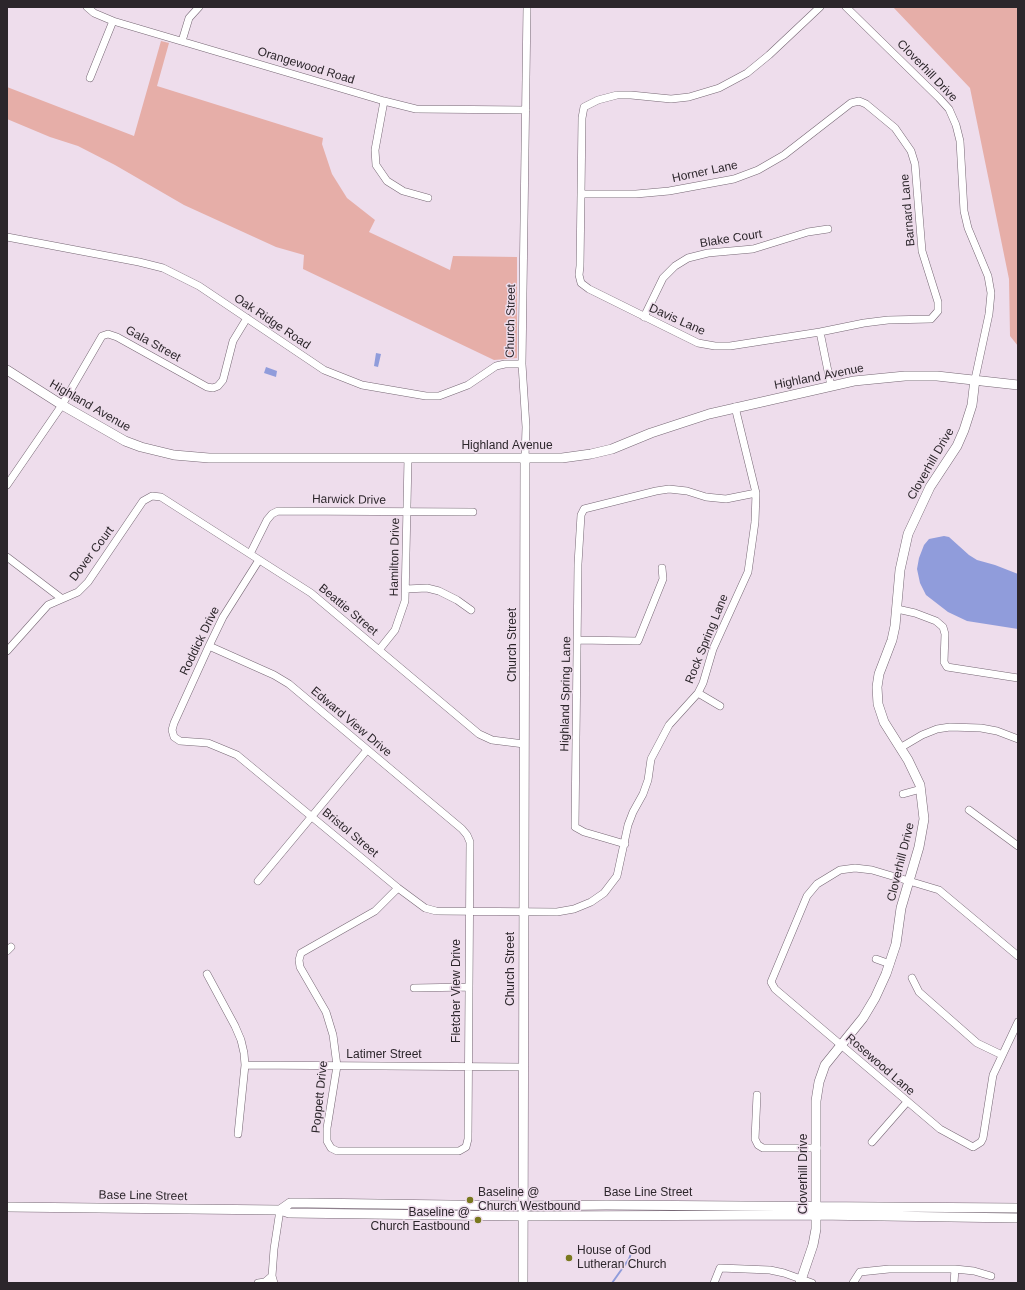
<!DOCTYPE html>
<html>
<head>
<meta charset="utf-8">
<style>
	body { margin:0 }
	#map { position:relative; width:1025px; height:1290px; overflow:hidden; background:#eeddec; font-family:Helvetica,sans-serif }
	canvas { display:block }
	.frame { position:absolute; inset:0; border:8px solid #2c262b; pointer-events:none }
</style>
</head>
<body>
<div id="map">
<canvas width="1025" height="1290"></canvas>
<div class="frame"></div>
</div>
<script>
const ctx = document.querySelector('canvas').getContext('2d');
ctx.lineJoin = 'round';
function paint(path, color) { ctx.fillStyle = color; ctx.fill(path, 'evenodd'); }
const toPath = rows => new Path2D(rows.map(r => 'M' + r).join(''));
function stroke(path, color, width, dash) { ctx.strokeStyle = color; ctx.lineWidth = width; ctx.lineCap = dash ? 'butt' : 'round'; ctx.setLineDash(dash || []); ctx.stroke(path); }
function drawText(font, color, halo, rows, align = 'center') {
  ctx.font = font + ' Helvetica,sans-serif'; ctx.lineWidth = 3; ctx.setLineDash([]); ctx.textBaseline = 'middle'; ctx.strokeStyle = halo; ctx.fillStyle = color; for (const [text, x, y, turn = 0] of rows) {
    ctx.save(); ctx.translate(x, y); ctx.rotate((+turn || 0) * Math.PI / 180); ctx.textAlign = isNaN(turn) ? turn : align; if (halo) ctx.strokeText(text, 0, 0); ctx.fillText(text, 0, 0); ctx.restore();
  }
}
paint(toPath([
	[893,7,1018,7,1018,346,1010,336,1009,279,970,88],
	[161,41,169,43,157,86,323,138,322,144,332,174,347,198,375,220,369,232,450,270,453,256,517,257,517,358,494,360,303,269,304,255,276,247,184,205,115,165,78,146,50,137,7,119,7,87,134,136]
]), '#e6aea8');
paint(toPath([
	[376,353,381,354,378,367,374,366],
	[266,367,277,371,276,377,264,373],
	[944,536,949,537,969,555,977,560,995,565,1018,574,1018,629,967,621,948,612,926,595,920,583,917,569,919,558,924,545,929,539]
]), '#909cdb');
stroke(toPath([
	[612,1283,629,1259,633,1248]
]), '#909cdb', 2);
const street = toPath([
	[87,7,94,13,113,21,384,101,416,109,526,110],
	[846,7,939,98,949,109,956,125,960,141,964,211,968,228,988,276,991,293,989,314,975,379],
	[182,41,189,18,199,7],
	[90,78,113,21],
	[384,101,375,150,376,165,387,181,403,191,428,198],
	[581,194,636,194,669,191,734,179,758,170,784,155,851,103,859,101,866,104,895,128,911,151,915,164,922,251,938,302,938,311,931,319,888,320,864,323,820,332,730,346,715,346,698,343,589,289,581,283,579,275,580,266,581,194,582,118,584,107,598,100,617,95,631,95,671,99,689,97,719,88,747,73,769,55,820,7],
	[7,237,139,262,163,268,199,286,324,370,362,385,426,396,439,396,468,385,496,366,505,364,522,364],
	[644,317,663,278,675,266,688,258,708,253,753,249,808,232,828,229],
	[820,332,831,386],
	[525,458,526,427,522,364,527,7],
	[7,485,62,405,102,336,108,334,117,337,207,387,213,388,218,386,223,380,233,341,247,318],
	[250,554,267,520,272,514,278,511,473,512],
	[7,557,61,598],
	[259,560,223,617,209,646,174,723,172,730,174,737,180,741,208,743,237,755,398,888,425,908,436,911,557,912,574,909,591,902,604,893,617,876,628,825,633,812,643,794,648,780,651,759,669,725,698,693,703,683,713,649,748,572,755,522,756,493,735,407],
	[406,589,427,588,439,591,457,600,471,610],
	[897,609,915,613,936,621,943,627,945,634,944,662,947,667,1018,678],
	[577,640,638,641,663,579,662,568],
	[209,646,274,675,289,684,462,829,467,835,470,842,468,1139,466,1147,459,1151,337,1151,331,1148,327,1141,327,1128,337,1066,333,1035,326,1012,300,967,299,960,301,953,375,911,398,888],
	[379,650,395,630,405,601,408,458],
	[7,651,48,605,78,592,88,582,143,501,152,496,161,497,311,593,479,734,492,740,524,744],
	[698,693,720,706],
	[900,748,922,735,937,729,950,727,981,728,997,731,1018,739],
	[903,794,921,789],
	[969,810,1018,846],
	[625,844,584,832,575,827,578,564,581,515,584,509,656,491,669,489,687,491,706,497,726,499,756,493],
	[258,881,367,750],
	[7,951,11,947],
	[1018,956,939,890,872,870,855,868,840,870,817,884,807,896,771,982,775,989,940,1129,973,1147,981,1142,983,1138,993,1075,1018,1022],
	[876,959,890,964],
	[207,974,235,1026,241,1040,244,1053,245,1065,238,1134],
	[912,978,919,992,977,1043,1002,1055],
	[414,988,468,987],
	[245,1065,522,1067],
	[757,1095,755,1139,758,1145,763,1148,817,1148],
	[872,1142,907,1102],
	[258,1283,265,1282,272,1276],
	[274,1283,272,1276,274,1249,280,1210],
	[714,1283,720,1268,770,1270,784,1273,812,1283],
	[853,1283,860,1272,889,1269,955,1269,974,1271,991,1276],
	[954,1283,955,1269]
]);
const secondary = toPath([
	[7,370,62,405,125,441,141,447,174,455,209,458,562,458,591,454,612,449,651,433,709,414,854,381,905,376,937,376,1018,385],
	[7,1207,280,1210,289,1213,522,1216,816,1215,1018,1218],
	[280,1210,290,1203,307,1203,522,1206,606,1205,1018,1208],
	[523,1283,525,458],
	[800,1283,813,1245,816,1229,816,1101,819,1082,825,1065,863,1018,875,998,886,974,896,944,901,908,919,847,924,819,920,785,908,760,884,722,878,704,877,687,879,674,892,640,895,626,900,570,908,534,930,487,957,446,964,430,972,405,975,379]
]);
stroke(street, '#766774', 8);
stroke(secondary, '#766774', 10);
stroke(street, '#fff', 7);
stroke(secondary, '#fff', 9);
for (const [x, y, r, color] of [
	[470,1200,4,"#79781e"],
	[478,1220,4,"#79781e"],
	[569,1258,4,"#79781e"]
]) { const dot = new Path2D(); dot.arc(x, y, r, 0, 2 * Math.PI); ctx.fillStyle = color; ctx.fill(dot); stroke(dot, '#eeddec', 1.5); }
drawText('12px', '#2c262b', '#eeddec', [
	["Orangewood Road",306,66,17],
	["Cloverhill Drive",927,71,46],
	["Horner Lane",705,172,-12],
	["Barnard Lane",908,210,-95],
	["Blake Court",731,239,-9],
	["Davis Lane",677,320,24],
	["Church Street",511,321,-89],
	["Oak Ridge Road",272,322,34],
	["Gala Street",153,344,29],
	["Highland Avenue",819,377,-11],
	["Highland Avenue",90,406,30],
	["Highland Avenue",507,446],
	["Cloverhill Drive",931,464,-60],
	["Harwick Drive",349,500,1],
	["Dover Court",92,554,-53],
	["Hamilton Drive",395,557,-89],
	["Beattie Street",348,610,40],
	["Rock Spring Lane",707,639,-68],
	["Roddick Drive",200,641,-64],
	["Church Street",513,645,-90],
	["Highland Spring Lane",566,694,-89],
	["Edward View Drive",351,722,40],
	["Bristol Street",350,833,40],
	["Cloverhill Drive",901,862,-76],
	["Church Street",511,969,-90],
	["Fletcher View Drive",457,991,-90],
	["Latimer Street",384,1055],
	["Rosewood Lane",880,1065,41],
	["Poppett Drive",320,1097,-84],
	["Cloverhill Drive",804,1174,-90],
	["Base Line Street",648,1193],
	["Base Line Street",143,1196,1]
]);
drawText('12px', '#2c262b', '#eeddec', [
	["Baseline @",478,1193],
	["Church Westbound",478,1207],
	["Baseline @",470,1213,"right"],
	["Church Eastbound",470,1227,"right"],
	["House of God",577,1251],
	["Lutheran Church",577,1265]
], 'left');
</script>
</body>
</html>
